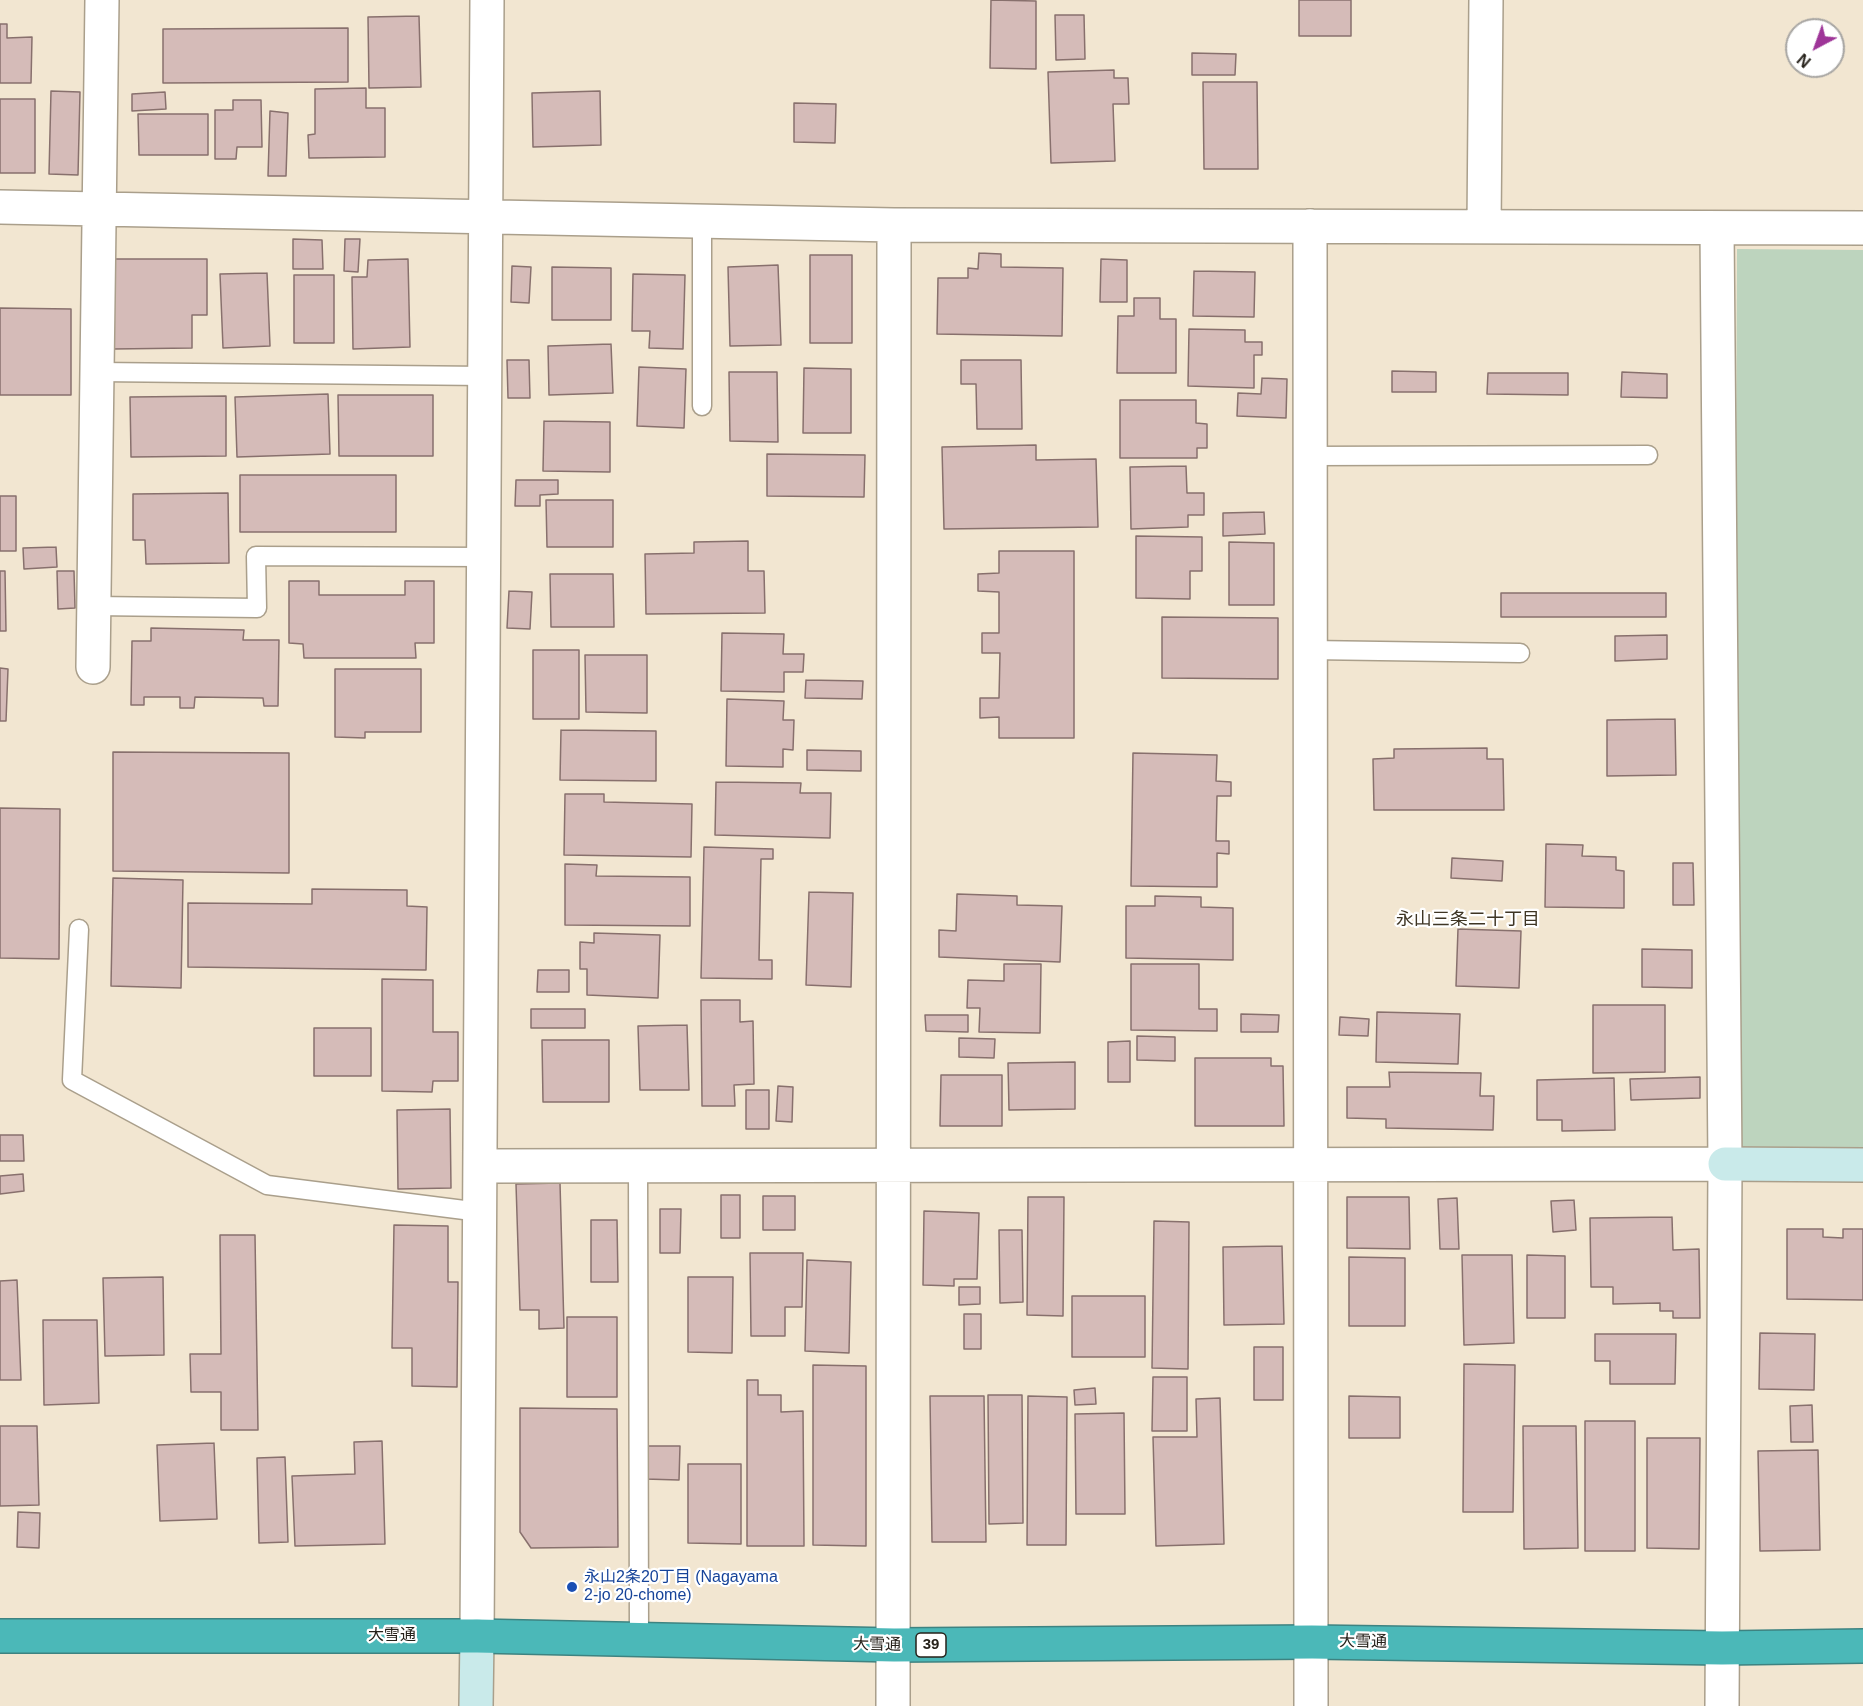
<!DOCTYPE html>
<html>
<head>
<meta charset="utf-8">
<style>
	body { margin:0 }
	#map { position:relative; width:1863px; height:1706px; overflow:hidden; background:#f2e6d1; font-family:Arial,sans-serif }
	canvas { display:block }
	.north { position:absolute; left:1785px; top:18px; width:60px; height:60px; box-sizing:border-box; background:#fff; border:2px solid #a8a6a3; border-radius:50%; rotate:221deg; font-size:16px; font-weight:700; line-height:24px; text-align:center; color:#26211a }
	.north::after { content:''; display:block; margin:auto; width:21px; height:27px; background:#9e3598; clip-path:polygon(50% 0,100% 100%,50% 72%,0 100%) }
</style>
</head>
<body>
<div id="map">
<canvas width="1863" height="1706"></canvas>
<div class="north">N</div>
</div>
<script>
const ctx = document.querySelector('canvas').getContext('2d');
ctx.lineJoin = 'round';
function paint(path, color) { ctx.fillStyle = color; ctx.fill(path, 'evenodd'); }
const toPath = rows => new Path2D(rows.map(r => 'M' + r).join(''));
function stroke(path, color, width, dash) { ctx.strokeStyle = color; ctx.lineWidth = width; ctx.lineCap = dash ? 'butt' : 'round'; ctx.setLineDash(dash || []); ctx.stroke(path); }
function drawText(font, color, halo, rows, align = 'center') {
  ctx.font = font + ' Arial,"Noto Sans JP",sans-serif'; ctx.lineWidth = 4.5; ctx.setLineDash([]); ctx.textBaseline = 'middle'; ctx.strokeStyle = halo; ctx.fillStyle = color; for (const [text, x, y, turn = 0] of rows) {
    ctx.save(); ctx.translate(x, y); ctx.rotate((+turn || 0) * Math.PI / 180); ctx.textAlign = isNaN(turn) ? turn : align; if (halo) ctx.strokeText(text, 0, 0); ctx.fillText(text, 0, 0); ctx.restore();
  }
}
paint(toPath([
	[1737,249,1863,250,1863,1157,1733,1156]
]), '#bdd4be');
const building = toPath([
	[991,0,1036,1,1036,69,990,68,991,0],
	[1299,0,1351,0,1351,36,1299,36,1299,0],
	[1055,15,1084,15,1085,59,1056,60,1055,15],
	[419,16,421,87,369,88,368,17,419,16],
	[0,24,7,24,7,38,32,37,31,83,0,83,0,24],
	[348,28,348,82,163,83,163,29,348,28],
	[1192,53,1236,54,1235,75,1192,75,1192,53],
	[1114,70,1114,78,1128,78,1129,104,1113,104,1115,161,1051,163,1048,72,1114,70],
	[1203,82,1257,82,1258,169,1204,169,1203,82],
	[366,88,366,108,385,108,385,157,309,158,308,135,315,134,315,89,366,88],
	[51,91,80,92,78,175,49,174,51,91],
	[600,91,601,145,533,147,532,93,600,91],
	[165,92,166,109,132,111,132,94,165,92],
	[0,99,35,99,35,173,0,173,0,99],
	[233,100,261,100,262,147,237,147,236,159,215,159,215,110,233,110,233,100],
	[794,103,836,104,835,143,794,142,794,103],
	[270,111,288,113,286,176,268,176,270,111],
	[138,114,208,114,208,155,139,155,138,114],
	[293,239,322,240,323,269,293,269,293,239],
	[345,239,360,239,358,272,344,271,345,239],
	[979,253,1001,254,1001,267,1063,268,1062,336,937,334,938,278,968,278,968,268,978,269,979,253],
	[810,255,852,255,852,343,810,343,810,255],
	[111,259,207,259,207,315,192,315,192,348,113,349,111,259],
	[408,259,410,347,353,349,352,277,367,277,368,260,408,259],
	[1101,259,1127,260,1127,302,1100,302,1101,259],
	[778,265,781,345,730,346,728,267,778,265],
	[512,266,531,267,529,303,511,302,512,266],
	[552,267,611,268,611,320,552,320,552,267],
	[1194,271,1255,272,1254,317,1193,316,1194,271],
	[267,273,270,346,223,348,220,274,267,273],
	[633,274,685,275,683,349,649,348,650,331,632,331,633,274],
	[294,275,334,275,334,343,294,343,294,275],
	[1134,298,1160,298,1160,319,1176,319,1176,373,1117,373,1118,316,1134,316,1134,298],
	[0,308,71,309,71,395,0,395,0,308],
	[1189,329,1245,330,1245,342,1262,342,1262,355,1254,355,1254,388,1188,386,1189,329],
	[611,344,613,393,549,395,548,346,611,344],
	[507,360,529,360,530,398,508,398,507,360],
	[961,360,1021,360,1022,429,977,429,976,384,961,384,961,360],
	[639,367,686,369,684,428,637,426,639,367],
	[804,368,851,369,851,433,803,433,804,368],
	[1392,371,1436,372,1436,392,1392,392,1392,371],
	[729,372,777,372,778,442,730,441,729,372],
	[1622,372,1667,374,1667,398,1621,397,1622,372],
	[1488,373,1568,373,1568,395,1487,394,1488,373],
	[1262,378,1287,379,1286,418,1237,416,1238,393,1261,394,1262,378],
	[328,394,330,454,237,457,235,397,328,394],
	[338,395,433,395,433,456,339,456,338,395],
	[226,396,226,456,131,457,130,397,226,396],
	[1120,400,1196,400,1196,423,1207,424,1207,448,1197,448,1197,458,1120,458,1120,400],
	[544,421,610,422,610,472,543,471,544,421],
	[1036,445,1036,460,1096,459,1098,527,944,529,942,447,1036,445],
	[767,454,865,455,864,497,767,496,767,454],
	[1186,466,1187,493,1204,493,1204,515,1188,515,1188,527,1131,529,1130,467,1186,466],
	[240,475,396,475,396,532,240,532,240,475],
	[516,480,558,480,558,494,540,495,540,506,515,506,516,480],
	[228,493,229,563,146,564,145,540,133,540,133,494,228,493],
	[0,496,16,496,16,551,0,551,0,496],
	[546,500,613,500,613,547,547,547,546,500],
	[1264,512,1265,534,1223,536,1223,513,1264,512],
	[1136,536,1202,537,1202,571,1190,571,1190,599,1136,598,1136,536],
	[748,541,748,571,764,571,765,613,646,614,645,554,694,553,694,542,748,541],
	[1229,542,1274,543,1274,605,1229,605,1229,542],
	[56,547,57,567,24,569,23,548,56,547],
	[999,551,1074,551,1074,738,999,738,999,717,980,718,980,698,999,698,1000,653,982,653,982,633,999,633,999,592,978,591,978,574,999,573,999,551],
	[0,571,5,571,6,631,0,631,0,571],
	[57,571,74,571,75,608,58,609,57,571],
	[550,574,613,574,614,627,551,627,550,574],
	[289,581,319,581,319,595,405,595,405,581,434,581,434,643,415,643,416,658,304,658,303,644,289,643,289,581],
	[509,591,532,592,530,629,507,628,509,591],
	[1501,593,1666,593,1666,617,1501,617,1501,593],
	[1162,617,1278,618,1278,679,1162,678,1162,617],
	[151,628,244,630,243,640,279,640,278,706,264,706,263,698,195,697,194,708,180,708,180,697,144,697,144,705,131,705,132,641,151,641,151,628],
	[722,633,784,634,783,654,804,654,803,672,784,672,784,692,721,691,722,633],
	[1667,635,1667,659,1615,661,1615,636,1667,635],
	[533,650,579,650,579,719,533,719,533,650],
	[585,655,647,655,647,713,586,712,585,655],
	[0,668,8,669,6,721,0,721,0,668],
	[335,669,421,669,421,732,365,732,365,738,335,737,335,669],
	[806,680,863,681,862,699,805,698,806,680],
	[727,699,784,701,783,720,794,720,793,750,783,749,783,767,726,766,727,699],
	[1675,719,1676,775,1607,776,1607,720,1675,719],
	[561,730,656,731,656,781,560,780,561,730],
	[1487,748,1487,759,1503,759,1504,810,1374,810,1373,759,1394,758,1394,749,1487,748],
	[807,750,861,751,861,771,807,770,807,750],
	[113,752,289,753,289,873,113,871,113,752],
	[1133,753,1217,755,1216,781,1231,782,1231,796,1217,796,1216,841,1229,841,1229,854,1217,853,1217,887,1131,886,1133,753],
	[716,782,801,783,800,793,831,793,830,838,715,835,716,782],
	[565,794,604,794,604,802,692,804,691,857,564,855,565,794],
	[0,808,60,809,59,959,0,958,0,808],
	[1546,844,1583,845,1582,856,1616,857,1616,870,1624,871,1624,908,1545,907,1546,844],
	[704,847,773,849,773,859,761,859,759,960,772,960,772,979,701,978,704,847],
	[1452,858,1503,861,1502,881,1451,878,1452,858],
	[1673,863,1693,863,1694,905,1673,905,1673,863],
	[565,864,597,865,596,876,690,877,690,926,565,925,565,864],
	[113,878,183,880,181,988,111,986,113,878],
	[312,889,407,890,407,906,427,907,426,970,188,967,188,903,312,904,312,889],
	[809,892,853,893,851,987,806,985,809,892],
	[957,894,1017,896,1017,905,1062,906,1060,962,939,957,939,930,956,931,957,894],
	[1155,896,1201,897,1201,907,1233,908,1233,960,1126,958,1126,906,1155,906,1155,896],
	[1458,929,1521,931,1519,988,1456,986,1458,929],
	[594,933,660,935,658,998,587,995,587,969,580,969,580,942,594,943,594,933],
	[1642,949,1692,950,1692,988,1642,987,1642,949],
	[1004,964,1041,964,1040,1033,979,1032,980,1008,967,1008,968,980,1004,981,1004,964],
	[1131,964,1199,964,1199,1009,1217,1009,1217,1031,1131,1030,1131,964],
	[538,970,569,970,569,992,537,992,538,970],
	[382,979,433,980,433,1032,458,1032,458,1081,433,1081,432,1092,382,1091,382,979],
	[701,1000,740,1000,740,1022,753,1021,754,1084,734,1085,735,1106,702,1106,701,1000],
	[1593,1005,1665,1005,1665,1072,1593,1073,1593,1005],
	[531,1009,585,1009,585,1028,531,1028,531,1009],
	[1377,1012,1460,1014,1458,1064,1376,1062,1377,1012],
	[1241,1014,1279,1015,1278,1032,1241,1032,1241,1014],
	[925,1015,968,1015,968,1032,926,1031,925,1015],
	[1340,1017,1369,1019,1368,1036,1339,1035,1340,1017],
	[687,1025,689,1090,640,1090,638,1026,687,1025],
	[314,1028,371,1028,371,1076,314,1076,314,1028],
	[1137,1036,1175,1037,1175,1061,1137,1060,1137,1036],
	[959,1038,995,1039,994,1058,959,1057,959,1038],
	[542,1040,609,1040,609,1102,543,1102,542,1040],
	[1130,1041,1130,1082,1108,1082,1108,1042,1130,1041],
	[1195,1058,1271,1058,1271,1066,1283,1066,1284,1126,1195,1126,1195,1058],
	[1075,1062,1075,1109,1009,1110,1008,1063,1075,1062],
	[1389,1072,1481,1073,1480,1096,1494,1096,1493,1130,1386,1128,1386,1119,1347,1118,1347,1087,1390,1087,1389,1072],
	[941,1075,1002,1075,1002,1126,940,1126,941,1075],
	[1700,1077,1700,1098,1631,1100,1630,1079,1700,1077],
	[1614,1078,1615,1130,1562,1131,1562,1120,1537,1120,1537,1080,1614,1078],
	[778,1086,793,1087,792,1122,776,1121,778,1086],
	[746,1090,769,1090,769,1129,746,1129,746,1090],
	[450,1109,451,1188,398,1189,397,1110,450,1109],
	[0,1135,23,1135,24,1161,0,1161,0,1135],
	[23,1174,24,1191,0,1194,0,1176,23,1174],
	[560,1183,564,1328,539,1329,539,1310,520,1310,516,1184,560,1183],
	[721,1195,740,1195,740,1238,721,1238,721,1195],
	[763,1196,795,1196,795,1230,763,1230,763,1196],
	[1028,1197,1064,1197,1063,1316,1027,1315,1028,1197],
	[1347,1197,1409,1197,1410,1249,1347,1248,1347,1197],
	[1457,1198,1459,1249,1440,1249,1438,1199,1457,1198],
	[1574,1200,1576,1230,1553,1232,1551,1201,1574,1200],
	[660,1209,681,1209,680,1253,660,1253,660,1209],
	[924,1211,979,1213,977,1279,954,1279,954,1286,923,1285,924,1211],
	[1672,1217,1673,1250,1699,1249,1700,1318,1673,1318,1673,1311,1660,1311,1660,1303,1613,1304,1613,1287,1591,1287,1590,1218,1672,1217],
	[591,1220,617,1220,618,1282,591,1282,591,1220],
	[1154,1221,1189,1222,1188,1369,1152,1368,1154,1221],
	[394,1225,448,1226,448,1282,458,1282,457,1387,412,1386,412,1348,392,1348,394,1225],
	[1787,1229,1823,1229,1823,1237,1843,1238,1843,1229,1863,1229,1863,1300,1787,1299,1787,1229],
	[999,1230,1022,1230,1023,1302,1000,1303,999,1230],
	[220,1235,255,1235,258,1430,221,1430,221,1392,191,1392,190,1354,221,1354,220,1235],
	[1282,1246,1284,1324,1224,1325,1223,1247,1282,1246],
	[750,1253,803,1253,802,1307,785,1307,785,1336,751,1336,750,1253],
	[1462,1255,1512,1255,1514,1343,1464,1345,1462,1255],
	[1527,1255,1565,1256,1565,1318,1527,1318,1527,1255],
	[1349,1257,1405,1258,1405,1326,1349,1326,1349,1257],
	[807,1260,851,1262,849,1353,805,1351,807,1260],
	[163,1277,164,1355,105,1356,103,1278,163,1277],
	[688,1277,733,1277,732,1353,688,1352,688,1277],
	[17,1280,21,1380,0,1380,0,1281,17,1280],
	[959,1287,980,1287,980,1304,959,1305,959,1287],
	[1072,1296,1145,1296,1145,1357,1072,1357,1072,1296],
	[964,1314,981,1314,981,1349,964,1349,964,1314],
	[567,1317,617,1317,617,1397,567,1397,567,1317],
	[43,1320,97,1320,99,1403,44,1405,43,1320],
	[1760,1333,1815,1334,1814,1390,1759,1389,1760,1333],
	[1595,1334,1676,1334,1675,1384,1610,1384,1610,1361,1595,1361,1595,1334],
	[1254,1347,1283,1347,1283,1400,1254,1400,1254,1347],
	[1464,1364,1515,1365,1513,1512,1463,1512,1464,1364],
	[813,1365,866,1366,866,1546,813,1545,813,1365],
	[1153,1377,1187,1377,1187,1431,1152,1431,1153,1377],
	[747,1380,758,1380,758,1395,781,1395,781,1412,803,1411,804,1546,747,1546,747,1380],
	[1095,1388,1096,1404,1075,1405,1074,1390,1095,1388],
	[988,1395,1022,1395,1023,1523,989,1524,988,1395],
	[930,1396,984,1396,986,1542,932,1542,930,1396],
	[1028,1396,1067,1397,1066,1545,1027,1545,1028,1396],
	[1349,1396,1400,1397,1400,1438,1349,1438,1349,1396],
	[1220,1398,1224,1544,1156,1546,1153,1437,1197,1437,1196,1399,1220,1398],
	[1812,1405,1813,1442,1791,1442,1790,1406,1812,1405],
	[520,1408,617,1409,618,1547,531,1548,520,1532,520,1408],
	[1124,1413,1125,1514,1076,1514,1075,1414,1124,1413],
	[1585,1421,1635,1421,1635,1551,1585,1551,1585,1421],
	[0,1426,37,1426,39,1505,0,1506,0,1426],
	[1523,1426,1576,1426,1578,1548,1524,1549,1523,1426],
	[1647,1438,1700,1438,1699,1549,1647,1548,1647,1438],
	[382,1441,385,1544,295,1546,292,1476,355,1474,354,1442,382,1441],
	[214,1443,217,1519,160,1521,157,1445,214,1443],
	[645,1446,680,1446,679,1480,645,1479,645,1446],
	[1818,1450,1820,1550,1760,1551,1758,1451,1818,1450],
	[285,1457,288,1542,259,1543,257,1458,285,1457],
	[688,1464,741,1464,741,1544,688,1543,688,1464],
	[18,1512,40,1513,39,1548,17,1547,18,1512]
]);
paint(building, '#d5bbb8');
stroke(building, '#88706d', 1.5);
const lane = toPath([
	[702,221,702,406],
	[98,372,485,376],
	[1310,456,1648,455],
	[94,606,257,608,256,556,484,557],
	[1310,650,1520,653],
	[79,929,72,1080,267,1185,480,1212],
	[638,1165,639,1640]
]);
const street = toPath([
	[0,207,894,225,1863,228],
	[1310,226,1311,1706],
	[1484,227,1486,0],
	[1717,229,1725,1164,1722,1706],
	[93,667,102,0],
	[481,1166,1725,1164],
	[477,1636,487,0],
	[893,1706,894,225]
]);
const secondary = toPath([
	[1725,1164,1863,1165],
	[476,1706,477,1636]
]);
const highway = toPath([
	[0,1636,477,1636,894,1645,1312,1642,1722,1648,1863,1646]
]);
stroke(lane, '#aa9f8b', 21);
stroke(street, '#aa9f8b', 36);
stroke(secondary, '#aa9f8b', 36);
stroke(highway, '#3e8381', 36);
stroke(lane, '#fff', 18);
stroke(street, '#fff', 33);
stroke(secondary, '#c9eaea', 33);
stroke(highway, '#4bb8b8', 33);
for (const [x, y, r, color] of [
	[572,1587,6,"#1a4fb4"]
]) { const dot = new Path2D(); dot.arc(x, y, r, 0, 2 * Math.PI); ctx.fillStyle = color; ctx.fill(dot); stroke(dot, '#fff', 2); }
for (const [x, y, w] of [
	[931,1645,30]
]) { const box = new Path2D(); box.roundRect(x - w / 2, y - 12, w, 24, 4.5); ctx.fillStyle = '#fff'; ctx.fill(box); stroke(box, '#26211a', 1.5); }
drawText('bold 15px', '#26211a', null, [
	["39",931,1645]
]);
drawText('16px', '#164399', '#fff', [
	["永山2条20丁目 (Nagayama",584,1578],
	["2-jo 20-chome)",584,1596]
], 'left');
drawText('16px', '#26211a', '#fff', [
	["大雪通",392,1636],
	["大雪通",1363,1642,1],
	["大雪通",877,1645,1]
]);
drawText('18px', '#3e3524', '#fff', [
	["永山三条二十丁目",1468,920]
]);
</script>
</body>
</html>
